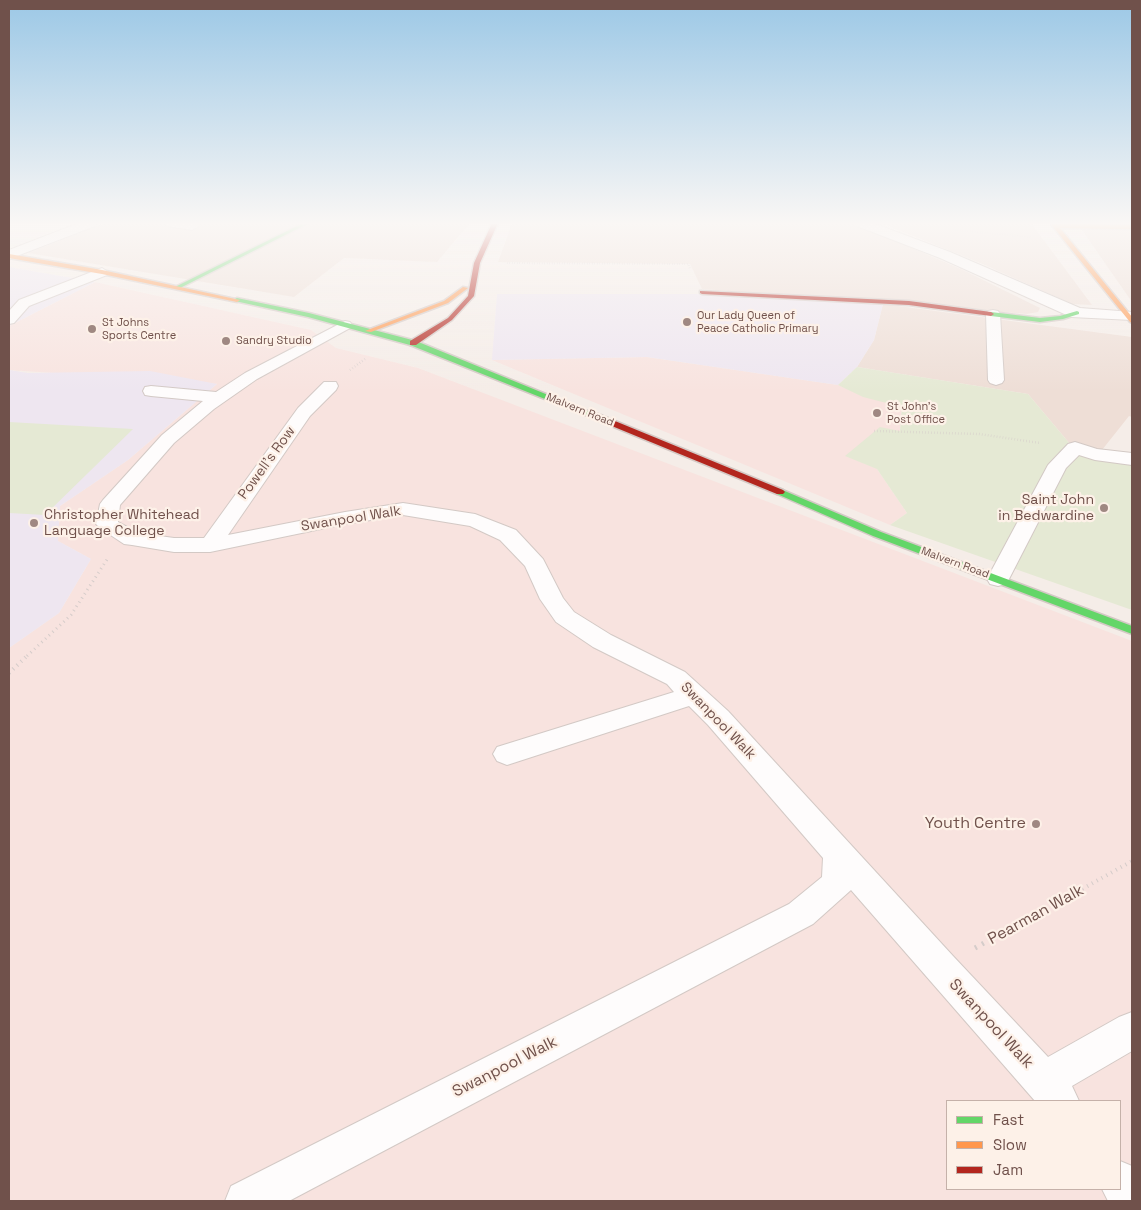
<!DOCTYPE html>
<html>
<head>
<meta charset="utf-8">
<style>
	body { margin:0 }
	#map { position:relative; width:1141px; height:1210px; overflow:hidden; background:#f5ede8; font-family:"Space Grotesk",sans-serif }
	canvas { display:block }
	.frame { position:absolute; inset:0; border:10px solid #70514b; pointer-events:none }
	.legend { position:absolute; left:946px; top:1100px; width:175px; height:90px; box-sizing:border-box; background:#fdf1e8; border:1px solid #c5b1a9; margin:0; padding:6px 9px; list-style:none; font-size:15px; color:#70514b }
	.legend li { display:flex; align-items:center; gap:10px; height:25px }
	.legend b { width:25px; border:1px solid #c5b1a9 }
</style>
</head>
<body>
<div id="map">
<canvas width="1141" height="1210"></canvas>
<div class="frame"></div>
<ul class="legend">
<li><b style="height:6px;background:#63d668"></b>Fast</li>
<li><b style="height:6px;background:#ff974d"></b>Slow</li>
<li><b style="height:6px;background:#b3261e"></b>Jam</li>
</ul>
</div>
<script>
const ctx = document.querySelector('canvas').getContext('2d');
ctx.lineJoin = 'round';
function paint(path, color) { ctx.fillStyle = color; ctx.fill(path, 'evenodd'); }
const toPath = rows => new Path2D(rows.map(r => 'M' + r).join(''));
function stroke(path, color, width, dash) { ctx.strokeStyle = color; ctx.lineWidth = width; ctx.lineCap = dash ? 'butt' : 'round'; ctx.setLineDash(dash || []); ctx.stroke(path); }
function drawText(font, color, halo, rows, align = 'center') {
  ctx.font = font + ' "Space Grotesk",sans-serif'; ctx.lineWidth = 4.5; ctx.setLineDash([]); ctx.textBaseline = 'middle'; ctx.strokeStyle = halo; ctx.fillStyle = color; for (const [text, x, y, turn = 0] of rows) {
    ctx.save(); ctx.translate(x, y); ctx.rotate((+turn || 0) * Math.PI / 180); ctx.textAlign = isNaN(turn) ? turn : align; if (halo) ctx.strokeText(text, 0, 0); ctx.fillText(text, 0, 0); ctx.restore();
  }
}
paint(toPath([
	[105,223,470,223,437,262,344,258,294,297,28,253],
	[512,223,1031,223,1092,305,1072,304,985,265,886,225,870,230,961,269,1040,308,1038,312,1027,314,702,289,690,264,498,262],
	[1077,223,1132,223,1132,302],
	[883,304,1132,337,1132,417,1129,416,1102,450,1070,444,1028,394,857,367,874,340]
]), '#eeded6');
paint(toPath([
	[95,282,311,330,336,348,418,368,1132,641,1132,1201,9,1201,9,648,59,613,91,559,58,541,60,506,128,460,217,384,9,370,9,326],
	[947,1101,1120,1101,1120,1189,947,1189],
	[647,357,838,385,902,406,900,431,877,469,907,513,890,525,492,360]
]), '#f8e3df');
paint(toPath([
	[9,267,95,282,9,326],
	[497,294,697,294,883,304,874,340,857,367,838,385,647,357,492,360],
	[9,370,28,373,150,371,217,384,128,460,60,506,58,541,91,559,59,613,9,648]
]), '#eee6f0');
paint(toPath([
	[857,367,1028,394,1070,444,1102,450,1132,454,1132,610,890,525,907,513,877,469,845,456,880,427,900,431,902,407,863,397,838,385],
	[9,422,133,429,45,515,9,513]
]), '#e5e9d4');
const lane = toPath([
	[102,268,108,272,107,275,29,306,14,323,9,324,9,311,19,300,102,268],
	[993,310,998,311,1000,314,1004,380,1002,383,996,385,990,383,988,380,986,314,988,311,993,310],
	[345,321,350,322,352,325,350,328,257,379,214,409,174,443,120,505,118,522,138,533,174,538,204,538,298,408,324,382,336,382,338,386,336,390,310,416,228,535,345,512,403,503,475,514,516,530,543,559,563,598,574,612,611,635,685,672,728,711,953,956,1048,1057,1119,1017,1132,1012,1132,1051,1072,1086,1079,1101,1035,1101,851,890,813,924,289,1201,225,1201,231,1186,789,904,822,877,823,858,708,725,689,706,507,765,497,761,493,754,497,747,674,692,667,684,593,647,556,622,540,599,525,566,500,540,470,526,403,515,345,524,210,552,174,552,132,545,124,544,100,528,96,524,100,504,103,500,162,435,203,401,151,396,145,395,143,391,145,387,151,386,216,392,245,373,345,321],
	[1075,442,1097,449,1132,453,1132,465,1095,460,1079,455,1066,468,1009,579,1006,584,998,586,990,584,987,579,1048,465,1068,444,1075,442],
	[1120,1161,1132,1166,1132,1201,1108,1201,1102,1189,1120,1189,1120,1161]
]);
const street = toPath([
	[79,223,97,223,95,226,9,259,9,250,79,223],
	[165,223,195,223,199,226,192,230,167,226,165,223],
	[855,223,873,223,950,252,1080,308,1132,312,1132,320,1071,317,940,258,857,226,855,223]
]);
const fast = toPath([
	[303,223,309,223,180,288,175,287,303,223],
	[237,298,309,313,416,341,597,415,593,418,590,417,410,345,308,317,235,301,235,299,237,298],
	[1077,311,1079,312,1079,314,1063,319,1040,322,991,316,988,314,991,312,1040,318,1060,316,1077,311],
	[780,489,881,532,1132,626,1132,634,873,536,777,494,775,492,780,489]
]);
const slow = toPath([
	[1050,223,1132,225,1132,229,1060,228,1132,317,1132,323,1130,322,1050,223],
	[9,254,102,270,240,300,237,302,102,274,9,258,9,254],
	[463,287,468,288,448,303,371,332,365,331,444,301,463,287]
]);
const jam = toPath([
	[492,223,498,223,480,263,474,296,452,320,416,345,410,345,410,341,448,318,468,296,474,263,492,223],
	[700,291,909,301,991,312,994,314,991,316,909,305,702,294,700,293,700,291],
	[593,412,783,490,785,492,783,494,777,494,590,417,589,415,593,412]
]);
stroke(lane, '#d3c9c5', 2);
stroke(street, '#d3c9c5', 2);
stroke(fast, '#d4c9c5', 3);
stroke(slow, '#d4c9c5', 3);
stroke(jam, '#d4c9c5', 3);
stroke(toPath([
	[955,230,1031,237],
	[507,263,688,264,690,269]
]), '#d5ccca', 2, [0.5, 2]);
stroke(toPath([
	[350,370,365,359],
	[874,431,979,434,1040,443]
]), '#d5ccca', 2.5, [0.5, 2.5]);
stroke(toPath([
	[27,656,71,615,108,558]
]), '#d5ccca', 3, [1, 4]);
stroke(toPath([
	[9,673,28,655],
	[1068,897,1132,861]
]), '#d5ccca', 4, [1, 4.5]);
stroke(toPath([
	[975,948,1070,895]
]), '#d5ccca', 5, [2, 6]);
paint(lane, '#fefcfc');
paint(street, '#fefcfc');
paint(fast, '#63d668');
paint(slow, '#ff974d');
paint(jam, '#b3261e');
const sky = ctx.createLinearGradient(0, 0, 0, 392);
sky.addColorStop(0, '#9cc8e6');
sky.addColorStop(0.57, '#faf7f5');
sky.addColorStop(1, '#faf7f500');
ctx.fillStyle = sky;
ctx.fillRect(0, 0, 1141, 392);
for (const [x, y, r, color] of [
	[687,322,5,"#9f8882"],
	[92,329,5,"#9f8882"],
	[226,341,5,"#9f8882"],
	[877,413,5,"#9f8882"],
	[1104,508,5,"#9f8882"],
	[34,523,5,"#9f8882"],
	[1036,824,5,"#9f8882"]
]) { const dot = new Path2D(); dot.arc(x, y, r, 0, 2 * Math.PI); ctx.fillStyle = color; ctx.fill(dot); stroke(dot, '#fdf1e8', 2); }
drawText('11px', '#70514b', '#fdf1e8', [
	["Our Lady Queen of",697,316],
	["Peace Catholic Primary",697,329],
	["St Johns",102,323],
	["Sports Centre",102,336],
	["Sandry Studio",236,341],
	["St John's",887,407],
	["Post Office",887,420]
], 'left');
drawText('11px', '#70514b', '#fdf1e8', [
	["Malvern Road",580,410,22],
	["Malvern Road",955,563,20]
]);
drawText('14px', '#70514b', '#fdf1e8', [
	["Powell's Row",267,463,-54],
	["Swanpool Walk",351,519,-9],
	["Swanpool Walk",718,721,46]
]);
drawText('14px', '#70514b', '#fdf1e8', [
	["Saint John",1094,500],
	["in Bedwardine",1094,516],
	["Christopher Whitehead",44,515,"left"],
	["Language College",44,531,"left"]
], 'right');
drawText('16px', '#70514b', '#fdf1e8', [
	["Youth Centre",1026,824]
], 'right');
drawText('16px', '#70514b', '#fdf1e8', [
	["Pearman Walk",1036,915,-29],
	["Swanpool Walk",991,1024,47],
	["Swanpool Walk",505,1067,-27]
]);
</script>
</body>
</html>
